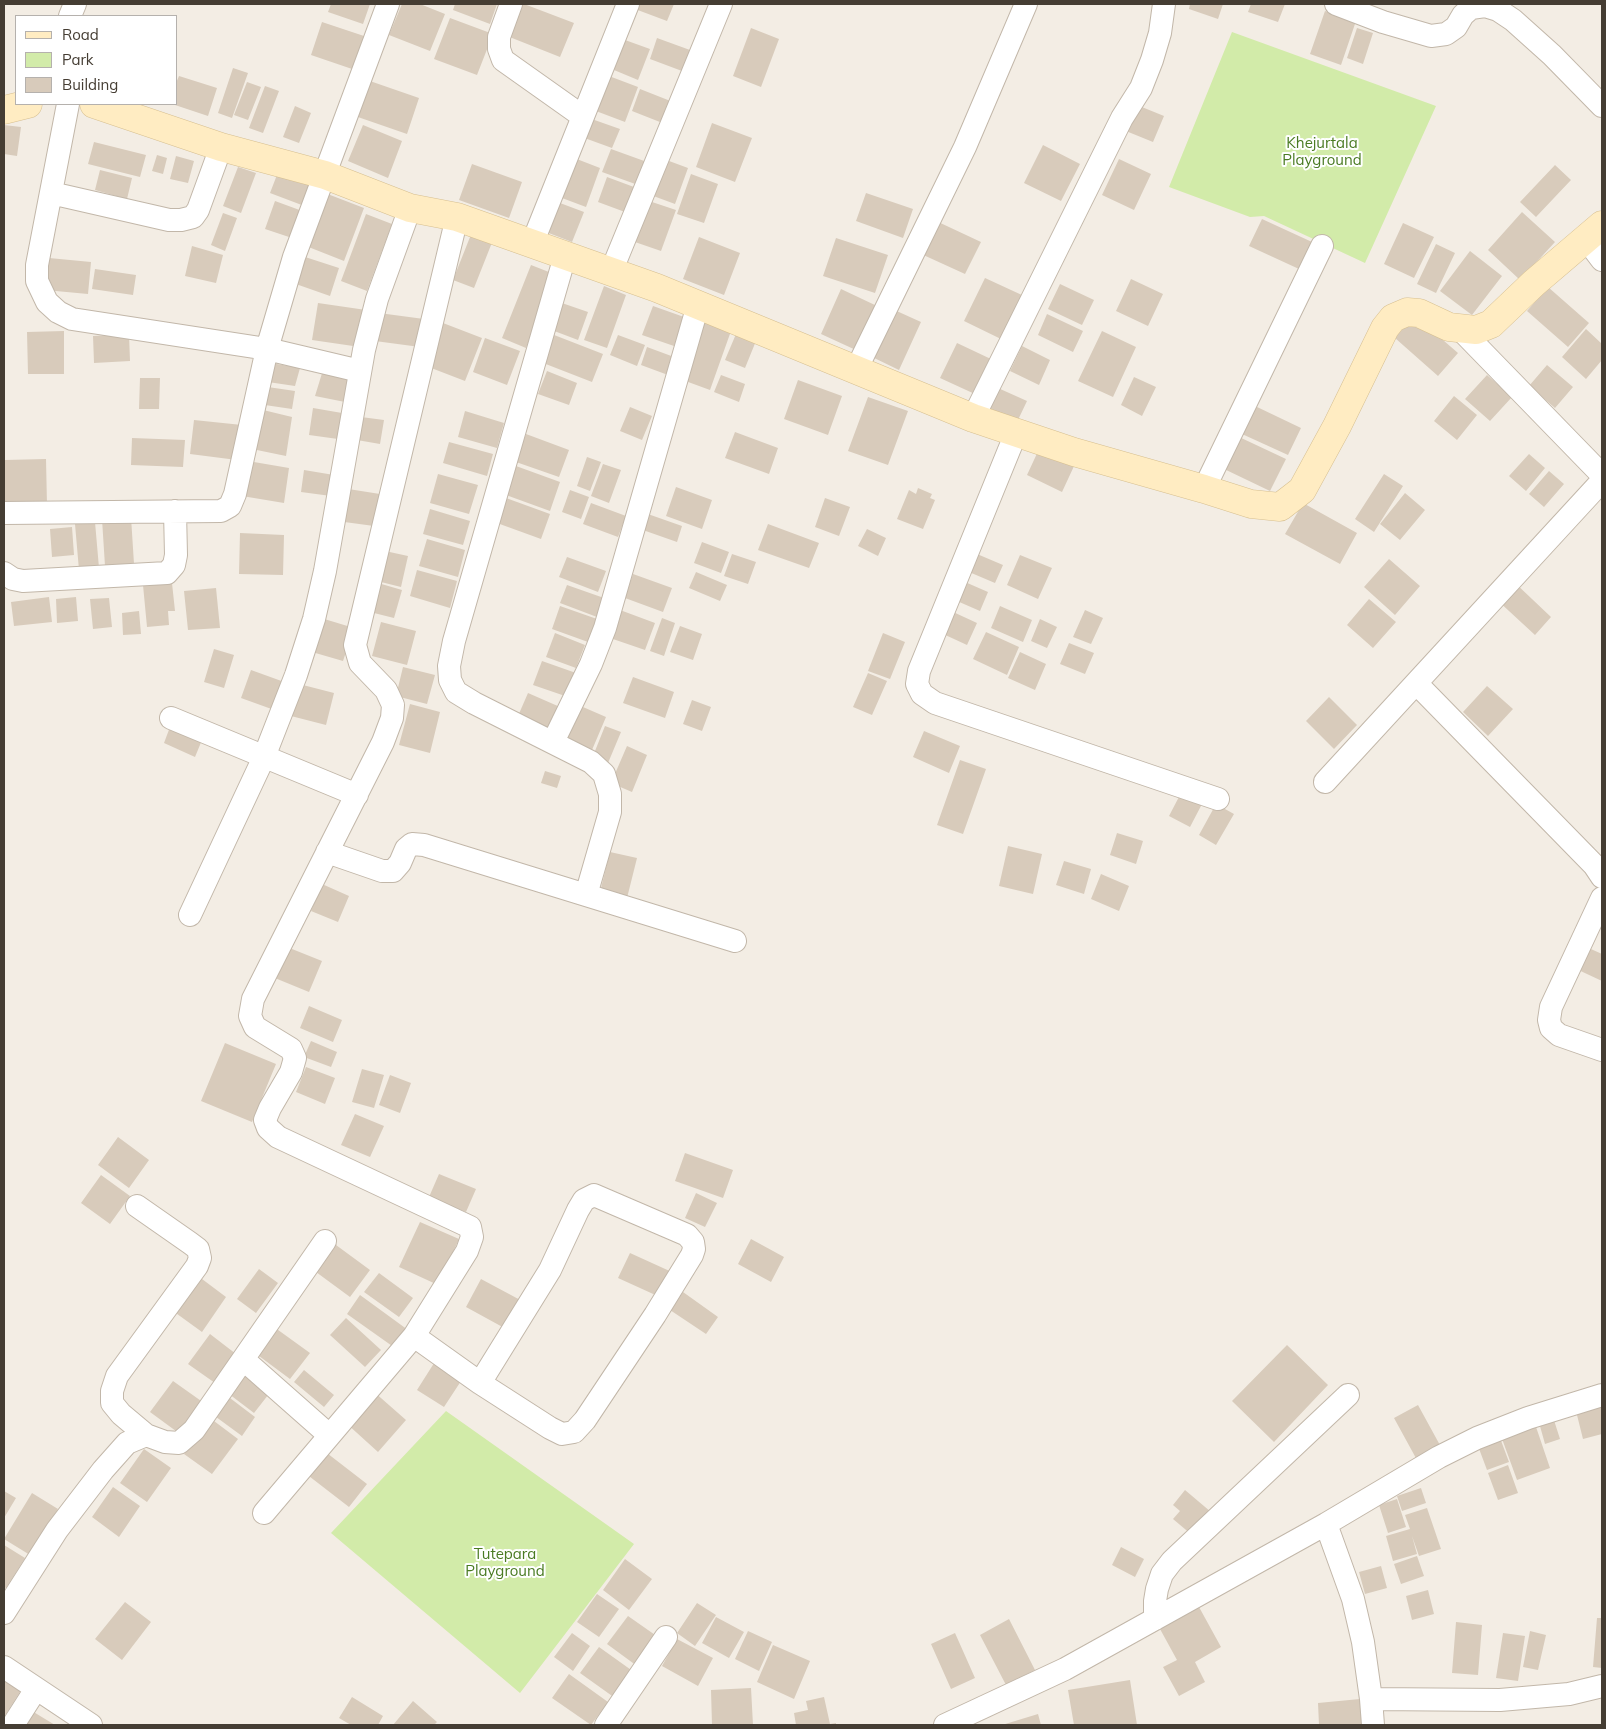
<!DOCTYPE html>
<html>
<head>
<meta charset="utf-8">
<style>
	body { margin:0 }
	#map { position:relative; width:1606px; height:1729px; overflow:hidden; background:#f3ede4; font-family:Mulish,sans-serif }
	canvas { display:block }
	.frame { position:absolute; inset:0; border:5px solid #453d33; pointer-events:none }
	.legend { position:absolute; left:15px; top:15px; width:162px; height:90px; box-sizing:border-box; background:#fff; border:1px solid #b5b1ad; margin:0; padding:6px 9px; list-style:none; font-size:15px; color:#453d33 }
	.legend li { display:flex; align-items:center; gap:10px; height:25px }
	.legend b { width:25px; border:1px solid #b5b1ad }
</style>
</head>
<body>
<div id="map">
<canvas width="1606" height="1729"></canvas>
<div class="frame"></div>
<ul class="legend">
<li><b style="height:6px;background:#ffecc2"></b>Road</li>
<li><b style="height:14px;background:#d2eba9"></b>Park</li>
<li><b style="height:14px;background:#d8cbbb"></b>Building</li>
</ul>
</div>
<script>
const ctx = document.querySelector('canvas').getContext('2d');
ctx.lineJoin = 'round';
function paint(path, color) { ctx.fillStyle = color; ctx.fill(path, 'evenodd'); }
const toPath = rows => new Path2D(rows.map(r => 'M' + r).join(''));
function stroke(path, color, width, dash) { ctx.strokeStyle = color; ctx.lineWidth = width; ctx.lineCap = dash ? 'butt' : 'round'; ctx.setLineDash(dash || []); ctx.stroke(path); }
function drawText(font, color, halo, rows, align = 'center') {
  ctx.font = font + ' Mulish,sans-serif'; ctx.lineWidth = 4; ctx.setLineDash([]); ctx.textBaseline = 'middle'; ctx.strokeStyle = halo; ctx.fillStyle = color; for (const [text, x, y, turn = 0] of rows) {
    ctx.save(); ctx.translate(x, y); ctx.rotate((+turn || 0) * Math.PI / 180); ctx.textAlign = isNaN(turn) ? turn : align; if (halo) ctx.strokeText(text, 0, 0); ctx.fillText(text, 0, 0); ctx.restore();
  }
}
paint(toPath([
	[1232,32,1436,106,1365,263,1264,216,1250,217,1169,187],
	[446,1411,634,1544,520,1693,331,1533]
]), '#d2eba9');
paint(toPath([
	[331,4,370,4,363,24,328,12],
	[402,4,420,4,445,14,430,51,389,35],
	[455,4,497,4,490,24,453,10],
	[520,4,524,4,574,23,560,57,507,36],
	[637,4,674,4,667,21,635,9],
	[1190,4,1223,4,1218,19,1189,9],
	[1251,4,1285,4,1278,22,1248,12],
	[1325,11,1356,21,1341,65,1310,54],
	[450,18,493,34,477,75,434,59],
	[322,22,367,37,355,70,311,55],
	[751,28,779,39,761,87,733,76],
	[1357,28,1373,33,1363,64,1347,58],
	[657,38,690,50,682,71,650,59],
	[625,40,650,49,638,80,614,70],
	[233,68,248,73,232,118,218,113],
	[601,73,638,87,625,122,588,108],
	[179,76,217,88,208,116,172,104,176,104,176,83],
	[367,80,419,98,407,134,355,116],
	[247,82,261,87,248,120,234,115],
	[265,86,279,91,263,133,249,128],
	[640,89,673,102,665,124,632,111],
	[1132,103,1164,116,1153,142,1121,129],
	[295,106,311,113,299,143,283,137],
	[586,117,620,129,612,148,579,136],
	[712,123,752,138,735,182,696,167],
	[4,125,21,127,17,156,4,154],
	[363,125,402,141,388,178,348,161],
	[94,142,146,155,140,177,88,164],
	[1043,145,1080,164,1061,201,1024,183],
	[611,149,647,162,638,185,602,172],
	[157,155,167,158,163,174,152,171],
	[176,156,194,161,188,183,170,179],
	[569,156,600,168,586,207,554,195],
	[661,158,688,168,675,204,648,194],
	[1119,159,1151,174,1134,210,1102,195],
	[472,164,522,182,509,218,459,200],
	[1555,165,1571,180,1536,217,1520,202],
	[238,167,256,173,241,213,223,206],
	[280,167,316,180,307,207,270,193],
	[100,170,132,178,127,199,95,190],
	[691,174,718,184,704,223,677,214],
	[607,177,642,190,633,215,598,202],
	[325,193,364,208,344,261,306,246],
	[866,193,913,209,903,238,856,221],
	[552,200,584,212,572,242,541,230],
	[646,200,676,210,661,251,632,241],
	[275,201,305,212,295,239,265,229],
	[1522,212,1555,242,1520,280,1488,250],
	[223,213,237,218,225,251,211,245],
	[366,214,392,224,367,291,341,281],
	[1262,219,1312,242,1299,269,1249,246],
	[934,220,981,242,965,274,919,253],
	[1403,223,1434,237,1414,278,1384,264],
	[472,232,493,240,474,288,453,280],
	[699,237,740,253,724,295,683,279],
	[836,238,888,255,875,293,823,276],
	[1436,244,1455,253,1436,293,1417,284],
	[192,246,223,255,216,283,185,276],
	[1470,251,1502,276,1472,315,1440,291],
	[302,256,339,268,330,296,293,283],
	[49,258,91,262,88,294,45,290],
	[531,265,554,274,526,348,502,338],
	[95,269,136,275,133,295,92,289],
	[985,278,1024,296,1003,340,964,321],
	[1131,279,1163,294,1148,326,1116,311],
	[1060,284,1094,300,1082,325,1048,309],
	[604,286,626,295,607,348,584,340],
	[1548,287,1589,323,1568,347,1527,311],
	[841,289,877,306,858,351,821,334],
	[559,302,588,312,578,340,549,329],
	[318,303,366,310,360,347,312,340],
	[653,306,684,317,674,346,642,335],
	[890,308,921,322,899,370,868,355],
	[379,313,424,319,420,347,375,341],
	[1047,314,1083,331,1073,352,1038,335],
	[1414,315,1458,353,1438,376,1395,338],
	[700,320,731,331,710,390,680,379],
	[443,323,482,338,465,381,426,366],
	[1586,329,1602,344,1602,360,1586,379,1562,357],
	[64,331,64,374,28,374,27,332],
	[1102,331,1136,347,1113,397,1078,381],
	[549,333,603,354,592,382,538,361],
	[129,334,130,361,94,363,93,336],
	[736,334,756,341,745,368,725,360],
	[618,335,645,345,637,366,610,355],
	[485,338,520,351,507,385,473,372],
	[957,343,993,360,977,395,940,378],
	[1022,346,1050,360,1039,385,1010,371],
	[647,347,674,357,668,375,641,365],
	[271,363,300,368,295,386,268,382],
	[1547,365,1573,387,1555,408,1529,386],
	[323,370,354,376,345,402,315,396],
	[547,371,577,383,569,405,538,394],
	[721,375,745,384,739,402,714,392],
	[1487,375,1512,397,1490,421,1465,399],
	[1134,377,1156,387,1142,416,1121,405],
	[140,378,160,378,159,409,139,409],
	[798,380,842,396,828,435,784,419],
	[261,386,295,391,292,409,258,404],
	[998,388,1027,401,1017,422,989,408],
	[1454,396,1477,415,1457,440,1434,421],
	[868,397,908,411,888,465,848,451],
	[1255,406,1301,428,1288,455,1242,434],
	[630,407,652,416,642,440,620,431],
	[313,408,342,413,338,439,309,435],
	[259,409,292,417,286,456,252,449],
	[465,411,504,423,497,448,458,437],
	[361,417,384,420,380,444,357,440],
	[194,420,242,425,237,460,190,454],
	[735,432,778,448,769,474,725,458],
	[526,434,569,450,559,477,516,462],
	[1237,436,1286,459,1270,491,1222,468],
	[132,438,185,440,183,467,131,465],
	[449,442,493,454,487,476,443,463],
	[1040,447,1075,464,1062,492,1027,475],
	[1529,454,1545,468,1526,491,1509,476],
	[587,457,601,462,590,491,577,486],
	[46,459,47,505,4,507,4,498,5,498,5,491,4,491,5,460],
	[248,461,289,468,284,503,242,496],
	[603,464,621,470,609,503,591,496],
	[516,466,560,482,550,511,506,495],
	[304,470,334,475,331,496,301,492],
	[1549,471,1564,484,1544,507,1529,494],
	[438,474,478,485,469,514,430,503],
	[1384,474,1403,486,1374,532,1355,519],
	[676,487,712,500,702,529,666,516],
	[342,488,380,494,374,526,337,521],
	[918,488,932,494,930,498,935,500,923,529,897,519,909,490,916,494],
	[570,490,589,497,581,519,562,512],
	[1405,493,1425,510,1400,540,1380,524],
	[506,498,550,514,541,539,497,523],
	[825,498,850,507,839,536,815,527],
	[591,503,626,516,618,537,583,524],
	[1303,503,1357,533,1340,564,1285,534],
	[430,509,470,521,463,545,423,534],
	[645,513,682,526,677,542,640,529],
	[131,517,134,564,105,566,102,519],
	[95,522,99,568,79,570,75,524],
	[768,524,819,543,809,568,758,550],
	[72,527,74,555,52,557,50,529],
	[867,529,886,538,878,556,858,546],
	[240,533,284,535,283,575,239,574],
	[427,539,465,550,458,577,419,566],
	[702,542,729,552,721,573,694,563],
	[385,551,408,556,401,587,377,581],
	[732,554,756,562,748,584,724,576],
	[977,554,1003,565,995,583,969,572],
	[1020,555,1052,568,1038,599,1007,585],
	[567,557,606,571,598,592,559,577],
	[1389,559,1420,586,1395,615,1364,587],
	[417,570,457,581,450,608,410,596],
	[696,572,727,585,720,601,689,588],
	[633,574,672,588,663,612,625,598],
	[1513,581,1551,617,1535,635,1496,599],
	[965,582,988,592,980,611,957,601],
	[172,583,175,611,168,611,169,625,147,627,143,585],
	[378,583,402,590,394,618,370,612],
	[567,585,604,598,597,617,560,603],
	[216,588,220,628,188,630,184,591],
	[49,597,52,622,14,626,11,602],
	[76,597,78,621,57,623,56,599],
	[109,598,112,627,93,629,90,599],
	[1369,599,1396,622,1373,648,1347,625],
	[560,606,597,619,588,642,552,629],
	[1000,606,1032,620,1023,642,991,628],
	[620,610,655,623,645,650,610,638],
	[1085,610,1103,618,1091,644,1073,637],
	[139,611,141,634,123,635,122,613],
	[951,611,977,623,967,645,941,633],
	[321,618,354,628,343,661,312,652],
	[662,618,675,623,664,656,650,651],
	[1040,619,1057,627,1047,648,1031,641],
	[381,622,416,631,407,665,372,656],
	[680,626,702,634,693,660,670,652],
	[986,632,1019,647,1007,675,973,659],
	[555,633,585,645,576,668,546,657],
	[883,633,905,642,890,679,868,671],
	[1069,643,1094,653,1085,674,1060,664],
	[214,649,234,655,224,688,204,682],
	[1020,652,1046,664,1035,690,1008,678],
	[542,661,576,673,568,697,533,685],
	[403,667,435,675,427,704,396,696],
	[251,670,287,683,277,711,241,698],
	[868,673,887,681,872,715,853,707],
	[633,677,674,692,665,718,623,703],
	[299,684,334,693,326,725,291,716],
	[1487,686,1513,709,1488,736,1463,712],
	[528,693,560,707,551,730,518,716],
	[1329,697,1357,725,1334,749,1306,721],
	[692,700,711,707,702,731,683,724],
	[410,704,440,712,430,753,399,745],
	[576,704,606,717,592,750,562,737],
	[605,726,621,732,608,763,593,756],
	[170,727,202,740,195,757,164,743],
	[924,731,960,746,949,773,913,757],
	[627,746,647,755,632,792,611,783],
	[960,760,986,769,963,834,937,825],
	[545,771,561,776,557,788,541,783],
	[1181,793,1202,804,1190,827,1169,816],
	[1216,804,1234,814,1216,845,1199,835],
	[1117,833,1143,841,1136,864,1110,855],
	[1008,846,1042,854,1033,894,999,886],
	[610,852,637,858,627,898,600,892],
	[1064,861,1091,869,1084,894,1056,885],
	[1101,874,1129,886,1119,911,1091,899],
	[322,884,349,896,338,922,311,911],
	[282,945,322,961,309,992,270,976],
	[1582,945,1602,954,1602,981,1572,967],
	[309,1006,342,1020,333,1042,300,1028],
	[311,1041,337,1052,331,1067,304,1057],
	[225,1043,276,1064,252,1122,201,1101],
	[306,1067,335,1078,325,1104,296,1092],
	[362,1069,384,1075,374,1108,352,1102],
	[390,1075,411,1083,400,1113,379,1105],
	[355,1114,384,1126,370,1157,341,1145],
	[118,1137,149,1160,129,1188,98,1165],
	[685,1153,733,1170,723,1198,675,1181],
	[439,1174,476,1189,466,1212,429,1197],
	[101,1175,130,1196,110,1224,81,1203],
	[696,1193,717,1203,705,1227,685,1218],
	[420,1222,459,1239,438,1285,399,1267],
	[751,1239,784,1257,771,1282,738,1264],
	[336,1245,370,1270,350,1297,316,1272],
	[630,1253,674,1273,662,1298,618,1278],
	[259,1269,278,1283,256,1313,237,1299],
	[379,1273,413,1298,399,1317,364,1292],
	[198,1276,226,1297,202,1332,173,1311],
	[481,1279,524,1302,508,1330,466,1307],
	[683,1292,718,1317,706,1334,670,1310],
	[360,1295,408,1330,395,1348,347,1314],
	[346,1318,381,1350,365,1367,330,1335],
	[274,1327,310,1353,290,1379,255,1353],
	[210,1334,236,1354,215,1383,188,1364],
	[1287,1345,1328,1385,1274,1442,1232,1401],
	[436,1360,463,1378,444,1407,417,1390],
	[304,1370,334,1395,324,1407,294,1382],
	[245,1371,272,1390,254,1413,229,1394],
	[173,1381,204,1403,180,1434,150,1412],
	[373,1391,406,1420,378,1452,346,1423],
	[226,1395,255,1417,242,1436,212,1414],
	[1418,1405,1441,1447,1417,1460,1394,1418],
	[1602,1405,1602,1434,1583,1439,1576,1411],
	[1552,1414,1560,1439,1545,1444,1538,1419],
	[210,1418,238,1439,212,1474,184,1454],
	[1535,1424,1550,1468,1517,1480,1501,1436],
	[1500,1438,1509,1462,1487,1470,1478,1446],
	[144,1449,171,1468,147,1502,120,1483],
	[323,1450,367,1484,349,1507,305,1473],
	[1508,1465,1518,1493,1498,1500,1488,1473],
	[113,1487,140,1506,119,1537,92,1517],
	[1421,1488,1426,1503,1402,1511,1397,1496],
	[1185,1490,1211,1512,1192,1535,1173,1519,1180,1511,1173,1505],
	[4,1491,16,1498,4,1518],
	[32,1493,58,1509,30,1555,4,1539],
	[1397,1499,1406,1527,1388,1533,1379,1505],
	[1427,1508,1441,1549,1419,1556,1412,1536,1417,1554,1393,1561,1386,1536,1410,1529,1405,1515],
	[4,1545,25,1558,6,1588,4,1587],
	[1121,1547,1144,1559,1135,1577,1112,1565],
	[1417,1556,1424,1576,1401,1584,1394,1564],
	[625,1559,652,1579,629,1610,603,1590],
	[1381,1566,1387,1588,1365,1594,1359,1572],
	[1428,1590,1434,1614,1412,1620,1406,1596],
	[597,1594,619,1609,599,1637,577,1622],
	[125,1602,151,1622,122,1660,95,1639],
	[697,1603,716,1615,695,1646,677,1633],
	[1199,1607,1221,1647,1195,1662,1205,1682,1179,1696,1163,1667,1177,1660,1160,1629],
	[628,1616,658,1637,637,1666,607,1644],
	[716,1617,744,1632,729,1658,702,1643],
	[1597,1618,1602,1618,1602,1668,1593,1667],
	[1009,1619,1035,1670,1006,1685,980,1635],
	[1456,1622,1482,1625,1478,1675,1452,1673],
	[748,1631,772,1642,759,1671,735,1659],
	[1530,1631,1546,1635,1538,1670,1523,1667],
	[572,1633,590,1646,573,1671,554,1657],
	[955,1633,975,1678,951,1689,931,1644],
	[1503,1633,1525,1636,1518,1681,1496,1678],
	[677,1639,713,1658,698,1686,662,1666],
	[773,1645,810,1661,794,1699,757,1682],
	[599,1647,634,1672,615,1698,580,1673],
	[569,1674,608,1702,591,1725,552,1698],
	[4,1675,23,1687,4,1717],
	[1130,1680,1137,1725,1074,1725,1068,1690],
	[751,1688,753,1725,712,1725,711,1690],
	[352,1697,383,1716,378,1725,351,1725,339,1718],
	[824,1697,830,1724,836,1723,836,1725,796,1725,794,1713,808,1710,806,1701],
	[1360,1699,1362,1725,1319,1725,1318,1703],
	[413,1701,437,1722,434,1725,393,1725],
	[27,1708,55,1725,16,1725],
	[1038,1714,1041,1725,1002,1725]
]), '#d8cbbb');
const street = toPath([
	[511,4,499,37,499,49,503,60,582,116],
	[1336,4,1383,22,1431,36,1446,34,1456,27,1463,15,1471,8,1485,6,1498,10,1513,20,1552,55,1602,106],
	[70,16,75,4],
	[68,104,37,265,37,281,47,302,58,312,72,319,267,349,360,371],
	[51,193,169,220,181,220,193,217,198,210,221,147],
	[457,217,355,645,360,663,386,690,393,705,392,718,383,742,253,999,250,1016,255,1027,291,1049,295,1058,291,1072,270,1108,265,1120,268,1128,278,1137,470,1227,472,1237,467,1251,414,1336,480,1383,550,1428,562,1434,574,1432,585,1420,655,1315,692,1255,694,1249,693,1242,687,1235,594,1195,584,1200,578,1210,550,1270,480,1383],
	[1586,239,1602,260],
	[532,244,628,4],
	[565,256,454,641,449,666,450,680,456,692,474,703,591,762,604,774,610,794,610,812,586,895],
	[611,272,721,4],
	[1460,329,1602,475],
	[856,370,965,147,1026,4],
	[973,418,1122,118,1141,88,1152,60,1160,33,1164,4],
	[1016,433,919,671,917,684,922,694,935,703,1218,799],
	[1204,489,1322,246],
	[4,513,221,511,230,506,235,494,267,349,294,257,388,4],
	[4,573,13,579,23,581,167,573,174,565,176,555,175,511],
	[1416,683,1594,865,1602,877],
	[171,718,357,795],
	[553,742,591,664,605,628,698,305],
	[1325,782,1602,481],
	[327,852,382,871,393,871,400,863,406,849,412,844,424,845,735,941],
	[1602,898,1551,1007,1549,1020,1551,1028,1559,1035,1602,1050],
	[190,915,264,757,296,675,314,619,325,571,364,350,377,299,410,208],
	[137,1206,190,1243,198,1249,200,1258,197,1266,117,1376,112,1391,112,1403,121,1414,146,1435],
	[244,1360,329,1435],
	[264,1513,414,1336],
	[1326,1524,1353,1599,1363,1642,1371,1699,1373,1725],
	[4,1613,57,1530,103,1470,127,1443,146,1435,165,1442,179,1443,194,1430,325,1241],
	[1155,1619,1155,1601,1157,1589,1162,1574,1172,1561,1348,1395],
	[4,1667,91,1725],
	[1371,1699,1500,1700,1569,1694,1602,1686],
	[13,1725,36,1689],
	[606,1725,666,1637],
	[945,1725,1065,1669,1326,1524,1439,1457,1477,1438,1528,1418,1602,1395]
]);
const secondary = toPath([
	[94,104,221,147,325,175,410,208,457,217,657,288,973,418,1074,452,1204,489,1251,504,1280,507,1302,490,1337,426,1385,328,1393,318,1407,312,1419,313,1449,327,1476,330,1491,324,1534,283,1602,225],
	[4,110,28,104]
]);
stroke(street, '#c2b7a9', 24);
stroke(secondary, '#d6bf90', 29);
stroke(street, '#fff', 22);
stroke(secondary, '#ffecc2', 28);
drawText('15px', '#4a7b23', '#fff', [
	["Khejurtala",1322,143],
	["Playground",1322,160],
	["Tutepara",505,1554],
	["Playground",505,1571]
]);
</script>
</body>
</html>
